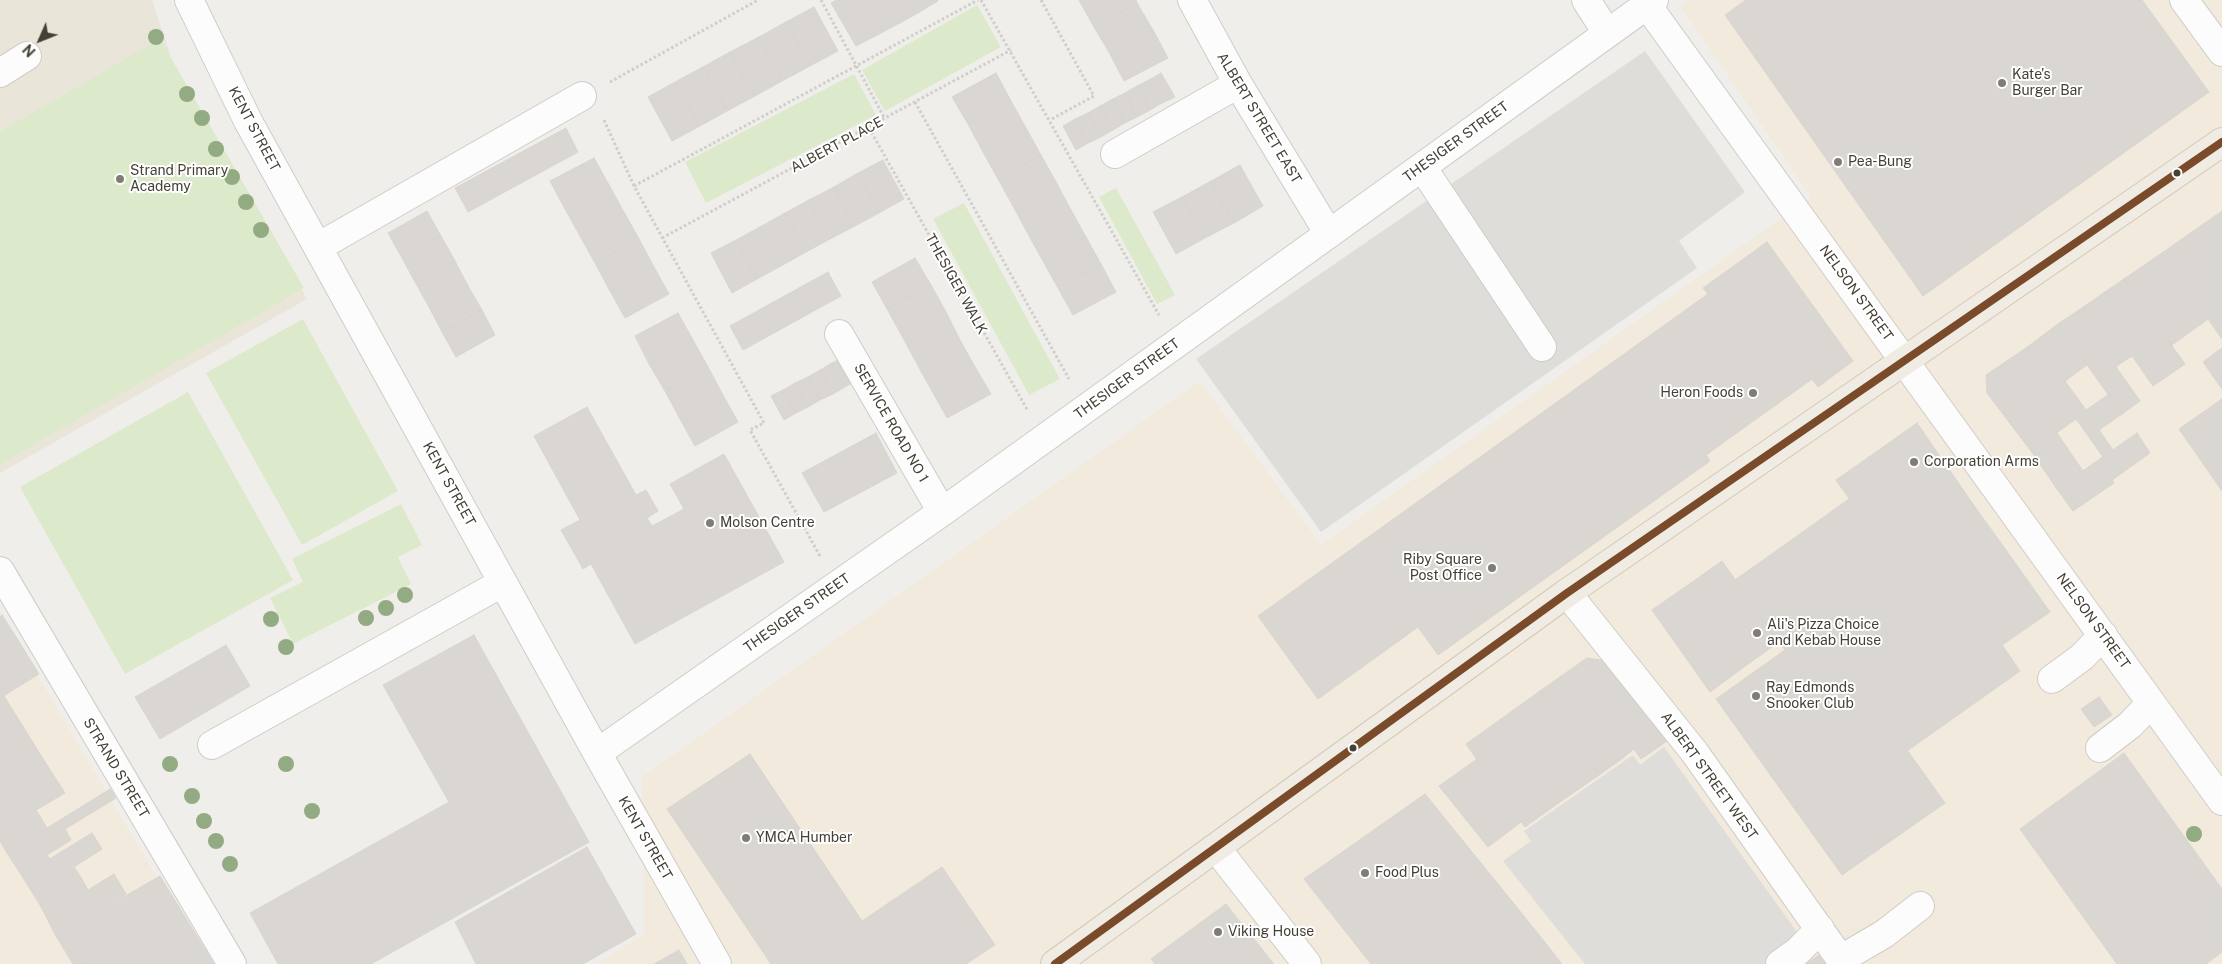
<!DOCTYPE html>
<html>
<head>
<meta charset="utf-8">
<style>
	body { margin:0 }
	#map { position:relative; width:2222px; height:964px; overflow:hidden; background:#f0eeea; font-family:"Public Sans",sans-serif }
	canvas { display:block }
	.north { position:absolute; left:15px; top:15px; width:50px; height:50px; -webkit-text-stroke:4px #fff; paint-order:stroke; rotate:226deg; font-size:14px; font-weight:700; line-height:20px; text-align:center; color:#454036 }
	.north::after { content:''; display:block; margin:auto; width:18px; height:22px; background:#454036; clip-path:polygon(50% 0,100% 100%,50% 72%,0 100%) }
</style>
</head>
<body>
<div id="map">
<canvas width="2222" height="964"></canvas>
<div class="north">N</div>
</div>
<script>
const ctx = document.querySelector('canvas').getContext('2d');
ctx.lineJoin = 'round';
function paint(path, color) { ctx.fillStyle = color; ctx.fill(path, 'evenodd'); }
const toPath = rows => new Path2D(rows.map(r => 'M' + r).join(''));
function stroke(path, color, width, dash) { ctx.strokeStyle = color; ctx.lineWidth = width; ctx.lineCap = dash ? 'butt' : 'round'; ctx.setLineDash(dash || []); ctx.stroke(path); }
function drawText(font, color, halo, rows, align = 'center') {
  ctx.font = font + ' "Public Sans",sans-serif'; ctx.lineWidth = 4; ctx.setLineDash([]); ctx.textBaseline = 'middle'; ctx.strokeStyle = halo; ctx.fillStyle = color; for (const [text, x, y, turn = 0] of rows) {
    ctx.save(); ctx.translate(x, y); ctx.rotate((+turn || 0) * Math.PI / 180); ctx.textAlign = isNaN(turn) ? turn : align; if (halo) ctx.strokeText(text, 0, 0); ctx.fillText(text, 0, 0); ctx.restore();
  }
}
paint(toPath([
	[1690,0,2222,0,2222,964,595,964,644,935,642,777,1200,381,1321,545,1811,197,1680,6],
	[0,612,208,964,0,964]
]), '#f2eadd');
paint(toPath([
	[0,0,152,0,172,60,307,299,0,473]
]), '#eae5d9');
paint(toPath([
	[977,5,1001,47,885,111,862,70],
	[160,39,304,288,0,464,0,132],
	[854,74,876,115,706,203,685,162],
	[1116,188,1175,295,1157,304,1099,197],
	[964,203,1060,379,1029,395,933,219],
	[303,319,398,491,302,545,206,373],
	[188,392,293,580,125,674,20,487],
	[401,504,422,545,398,557,411,584,293,644,270,598,303,582,292,559]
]), '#dde9cb');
paint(toPath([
	[1645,51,1745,192,1679,241,1697,268,1321,532,1196,359],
	[1664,747,1812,953,1797,964,1585,964,1503,861,1531,841,1524,831,1633,755,1640,765]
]), '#dfddda');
const building = toPath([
	[836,0,866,0,883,32,856,46,831,3,836,0],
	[866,0,902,0,911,17,883,32,866,0],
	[902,0,937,0,938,1,911,17,902,0],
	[1079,0,1136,0,1137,3,1094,27,1079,0],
	[1746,0,2142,0,2209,92,1923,296,1725,15,1746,0],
	[1137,3,1153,30,1110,54,1094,27,1137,3],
	[814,7,838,51,810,66,786,22,814,7],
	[786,22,810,66,782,81,759,37,786,22],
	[1153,30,1168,58,1124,81,1110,54,1153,30],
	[759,37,782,81,755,96,730,52,759,37],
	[730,52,755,96,727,111,703,67,730,52],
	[703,67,727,111,700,126,675,82,703,67],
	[996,73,1011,101,968,124,952,97,996,73],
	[1161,73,1175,97,1162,103,1149,80,1161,73],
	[1149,80,1162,103,1150,110,1137,86,1149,80],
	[675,82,700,126,672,141,648,97,675,82],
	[1137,86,1150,110,1137,117,1125,93,1137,86],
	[1125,93,1137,117,1125,123,1113,99,1125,93],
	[1113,99,1125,123,1113,130,1100,106,1113,99],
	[1011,101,1026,128,983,152,968,124,1011,101],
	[1100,106,1113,130,1101,137,1088,113,1100,106],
	[1088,113,1101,137,1088,143,1075,119,1088,113],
	[1075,119,1088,143,1076,150,1063,126,1075,119],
	[566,128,578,152,468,212,455,188,566,128],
	[1026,128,1041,155,998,179,983,152,1026,128],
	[1041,155,1056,182,1013,206,998,179,1041,155],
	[594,158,609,185,565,209,550,181,594,158],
	[883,160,904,199,879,213,858,173,883,160],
	[1240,165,1263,206,1234,223,1211,181,1240,165],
	[858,173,879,213,855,226,834,187,858,173],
	[1211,181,1234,223,1205,238,1182,197,1211,181],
	[1056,182,1071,210,1028,234,1013,206,1056,182],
	[609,185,624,212,580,236,565,209,609,185],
	[834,187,855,226,830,239,809,200,834,187],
	[1182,197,1205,238,1176,254,1153,212,1182,197],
	[809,200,830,239,806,252,785,213,809,200],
	[1071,210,1086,237,1043,261,1028,234,1071,210],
	[427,211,441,236,402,258,388,233,427,211],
	[2222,211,2222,339,2162,253,2222,211],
	[624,212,639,239,595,263,580,236,624,212],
	[785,213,806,252,781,266,760,227,785,213],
	[760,227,781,266,757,279,736,240,760,227],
	[441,236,455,261,415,282,402,258,441,236],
	[1086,237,1101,264,1058,288,1043,261,1086,237],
	[639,239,654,267,610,291,595,263,639,239],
	[736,240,757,279,732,293,711,253,736,240],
	[1767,242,1853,361,1818,387,1812,379,1706,455,1710,461,1438,655,1418,627,1318,699,1258,616,1708,294,1703,288,1767,242],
	[2162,253,2208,319,2172,345,2124,279,2162,253],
	[915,258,931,285,887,309,872,282,915,258],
	[455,261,468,286,429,307,415,282,455,261],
	[1101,264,1116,292,1073,315,1058,288,1101,264],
	[654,267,669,294,625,318,610,291,654,267],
	[828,272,841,296,743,350,730,326,828,272],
	[2124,279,2185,364,2166,377,2105,292,2124,279],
	[931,285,946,312,902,336,887,309,931,285],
	[468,286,482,310,442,332,429,307,468,286],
	[2105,292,2166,377,2153,386,2132,356,2121,363,2082,308,2105,292],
	[2082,308,2121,363,2116,367,2140,401,2122,414,2058,324,2082,308],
	[482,310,495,335,456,357,442,332,482,310],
	[946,312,960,340,917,364,902,336,946,312],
	[678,313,693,340,649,364,635,336,678,313],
	[2058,324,2087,365,2065,381,2086,410,2108,395,2122,414,2099,430,2113,450,2103,457,2026,348,2058,324],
	[693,340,708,367,665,391,649,364,693,340],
	[960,340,975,367,932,391,917,364,960,340],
	[2026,348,2076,419,2031,451,1987,393,1986,375,2026,348],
	[2222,348,2222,389,2203,362,2222,348],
	[844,357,857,380,845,387,832,363,844,357],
	[832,363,845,387,833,394,820,370,832,363],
	[708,367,723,395,680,419,665,391,708,367],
	[975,367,991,394,947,418,932,391,975,367],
	[820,370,833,394,820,400,808,377,820,370],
	[808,377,820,400,808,407,795,383,808,377],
	[795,383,808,407,796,413,783,390,795,383],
	[783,390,796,413,784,420,771,396,783,390],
	[723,395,738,422,695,446,680,419,723,395],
	[2222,399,2222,491,2179,429,2222,399],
	[587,407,636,495,646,490,658,511,647,518,652,526,684,509,670,484,724,454,784,562,635,644,591,564,583,569,561,530,580,520,534,436,587,407],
	[1917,423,1975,507,1928,540,1869,457,1917,423],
	[876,433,897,473,824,512,802,473,876,433],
	[2057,433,2083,471,2057,489,2031,451,2057,433],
	[2137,433,2150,453,2112,480,2114,483,2073,511,2057,489,2137,433],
	[1869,457,1966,595,1934,618,1836,480,1869,457],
	[1849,499,1934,618,1966,595,1963,591,2011,557,2050,612,2002,645,2020,671,1907,751,1769,556,1849,499],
	[1975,507,2011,557,1963,591,1928,540,1975,507],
	[1769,556,1897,736,1794,808,1716,699,1785,650,1735,580,1769,556],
	[1722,561,1779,642,1748,664,1691,583,1722,561],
	[1691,583,1748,664,1710,692,1652,610,1691,583],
	[2,615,18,640,0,652,0,617,2,615],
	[474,635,589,842,371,964,278,964,250,913,449,802,383,685,474,635],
	[18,640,39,674,0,698,0,652,18,640],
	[226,645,250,686,160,739,135,697,226,645],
	[1587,658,1613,662,1667,741,1641,759,1634,749,1619,761,1560,677,1587,658],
	[1560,677,1619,761,1599,775,1540,691,1560,677],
	[1540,691,1599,775,1560,802,1501,719,1540,691],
	[4,696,22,725,0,738,0,698,4,696],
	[2099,697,2112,715,2094,727,2081,709,2099,697],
	[1501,719,1560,802,1525,827,1466,744,1501,719],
	[22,725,45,762,0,790,0,738,22,725],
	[1897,736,1945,803,1842,875,1794,808,1897,736],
	[2124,753,2222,889,2222,952,2206,964,2117,964,2020,829,2124,753],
	[750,754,862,921,942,867,995,945,966,964,771,964,667,809,750,754],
	[1477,759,1521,822,1488,847,1439,786,1477,759],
	[45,762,65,793,36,810,47,828,7,853,0,841,0,790,45,762],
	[110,789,116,798,65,829,71,840,47,855,50,859,22,876,7,853,110,789],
	[1425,794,1536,931,1495,964,1371,964,1304,879,1425,794],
	[92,833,102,849,74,867,82,879,40,905,22,876,92,833],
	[587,847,636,934,583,964,476,964,455,922,587,847],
	[114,874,126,894,56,936,40,905,82,879,88,890,114,874],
	[160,876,179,907,83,964,73,964,56,936,160,876],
	[1226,904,1274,964,1155,964,1151,959,1226,904],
	[179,907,214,964,83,964,179,907],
	[1536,931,1562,964,1495,964,1536,931],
	[679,950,687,964,654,964,679,950],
	[1819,955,1825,964,1806,964,1819,955]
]);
paint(building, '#dad7d2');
stroke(building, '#d8d5d0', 1);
const minor = toPath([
	[189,0,248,121,597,753,717,964],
	[1192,0,1238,84,1329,234],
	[1586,0,1607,33],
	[2184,0,2222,52],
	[1647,5,2222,801],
	[0,73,27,56],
	[1115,154,1238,84],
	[1422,167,1542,347],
	[318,247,582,96],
	[839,334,942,512],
	[0,571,232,964],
	[1567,593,1695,753,1844,964],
	[2052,679,2082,657,2103,635],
	[212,745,502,583],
	[2100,748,2130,725,2151,703],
	[597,753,942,512,1654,0],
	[1216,848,1307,964],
	[1841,959,1884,934,1920,906],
	[1780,964,1797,952,1820,929]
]);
const major = toPath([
	[1055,964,1567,593,2222,142]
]);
stroke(minor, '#ceccc7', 30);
stroke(major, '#d1cab8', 30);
stroke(toPath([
	[821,0,885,119],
	[981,0,1159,315],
	[1041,0,1094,96,1050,120],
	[610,82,758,0],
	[915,102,1069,379],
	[604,120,634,186,764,423,750,430,820,556],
	[869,128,1028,411],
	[634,186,978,0],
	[662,238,1011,50]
]), '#d0cecb', 3, [2.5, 2.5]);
stroke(minor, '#fdfcfc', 28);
stroke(major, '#f0ece4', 28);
stroke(toPath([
	[1055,964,1567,593,2222,142]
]), '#7a4b2a', 8);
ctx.fillStyle = '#93ab82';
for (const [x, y] of [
	[156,37],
	[187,94],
	[202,118],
	[216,149],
	[232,177],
	[246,202],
	[261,230],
	[405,595],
	[386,608],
	[366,618],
	[271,619],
	[286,647],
	[170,764],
	[286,764],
	[192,796],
	[312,811],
	[204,821],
	[2194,834],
	[216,841],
	[230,864]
]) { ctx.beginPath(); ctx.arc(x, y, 8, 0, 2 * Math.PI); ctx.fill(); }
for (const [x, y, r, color] of [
	[2002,83,5,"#817d75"],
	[1838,162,5,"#817d75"],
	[2177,173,4.5,"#454036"],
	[120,179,5,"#817d75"],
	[1753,393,5,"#817d75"],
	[1914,462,5,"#817d75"],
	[710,523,5,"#817d75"],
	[1492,568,5,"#817d75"],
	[1757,633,5,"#817d75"],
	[1756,696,5,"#817d75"],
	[1353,748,4.5,"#454036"],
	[746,838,5,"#817d75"],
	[1365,873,5,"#817d75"],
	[1218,932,5,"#817d75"]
]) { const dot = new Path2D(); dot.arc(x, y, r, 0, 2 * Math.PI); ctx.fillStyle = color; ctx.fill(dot); stroke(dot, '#fff', 2); }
drawText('14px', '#454036', '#fff', [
	["Kate's",2012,75],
	["Burger Bar",2012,91],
	["Pea-Bung",1848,162],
	["Strand Primary",130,171],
	["Academy",130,187],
	["Heron Foods",1743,393,"right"],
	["Corporation Arms",1924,462],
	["Molson Centre",720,523],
	["Riby Square",1482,560,"right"],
	["Post Office",1482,576,"right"],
	["Ali's Pizza Choice",1767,625],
	["and Kebab House",1767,641],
	["Ray Edmonds",1766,688],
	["Snooker Club",1766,704],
	["YMCA Humber",756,838],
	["Food Plus",1375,873],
	["Viking House",1228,932]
], 'left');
drawText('14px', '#454036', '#fff', [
	["ALBERT STREET EAST",1259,118,59],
	["KENT STREET",254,129,62],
	["THESIGER STREET",1456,142,-36],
	["ALBERT PLACE",837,145,-28],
	["THESIGER WALK",956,284,61],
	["NELSON STREET",1856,293,54],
	["THESIGER STREET",1127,379,-36],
	["SERVICE ROAD NO 1",891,423,60],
	["KENT STREET",449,484,61],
	["THESIGER STREET",797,613,-35],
	["NELSON STREET",2093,621,54],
	["STRAND STREET",116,768,59],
	["ALBERT STREET WEST",1709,776,54],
	["KENT STREET",645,838,60]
]);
</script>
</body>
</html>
